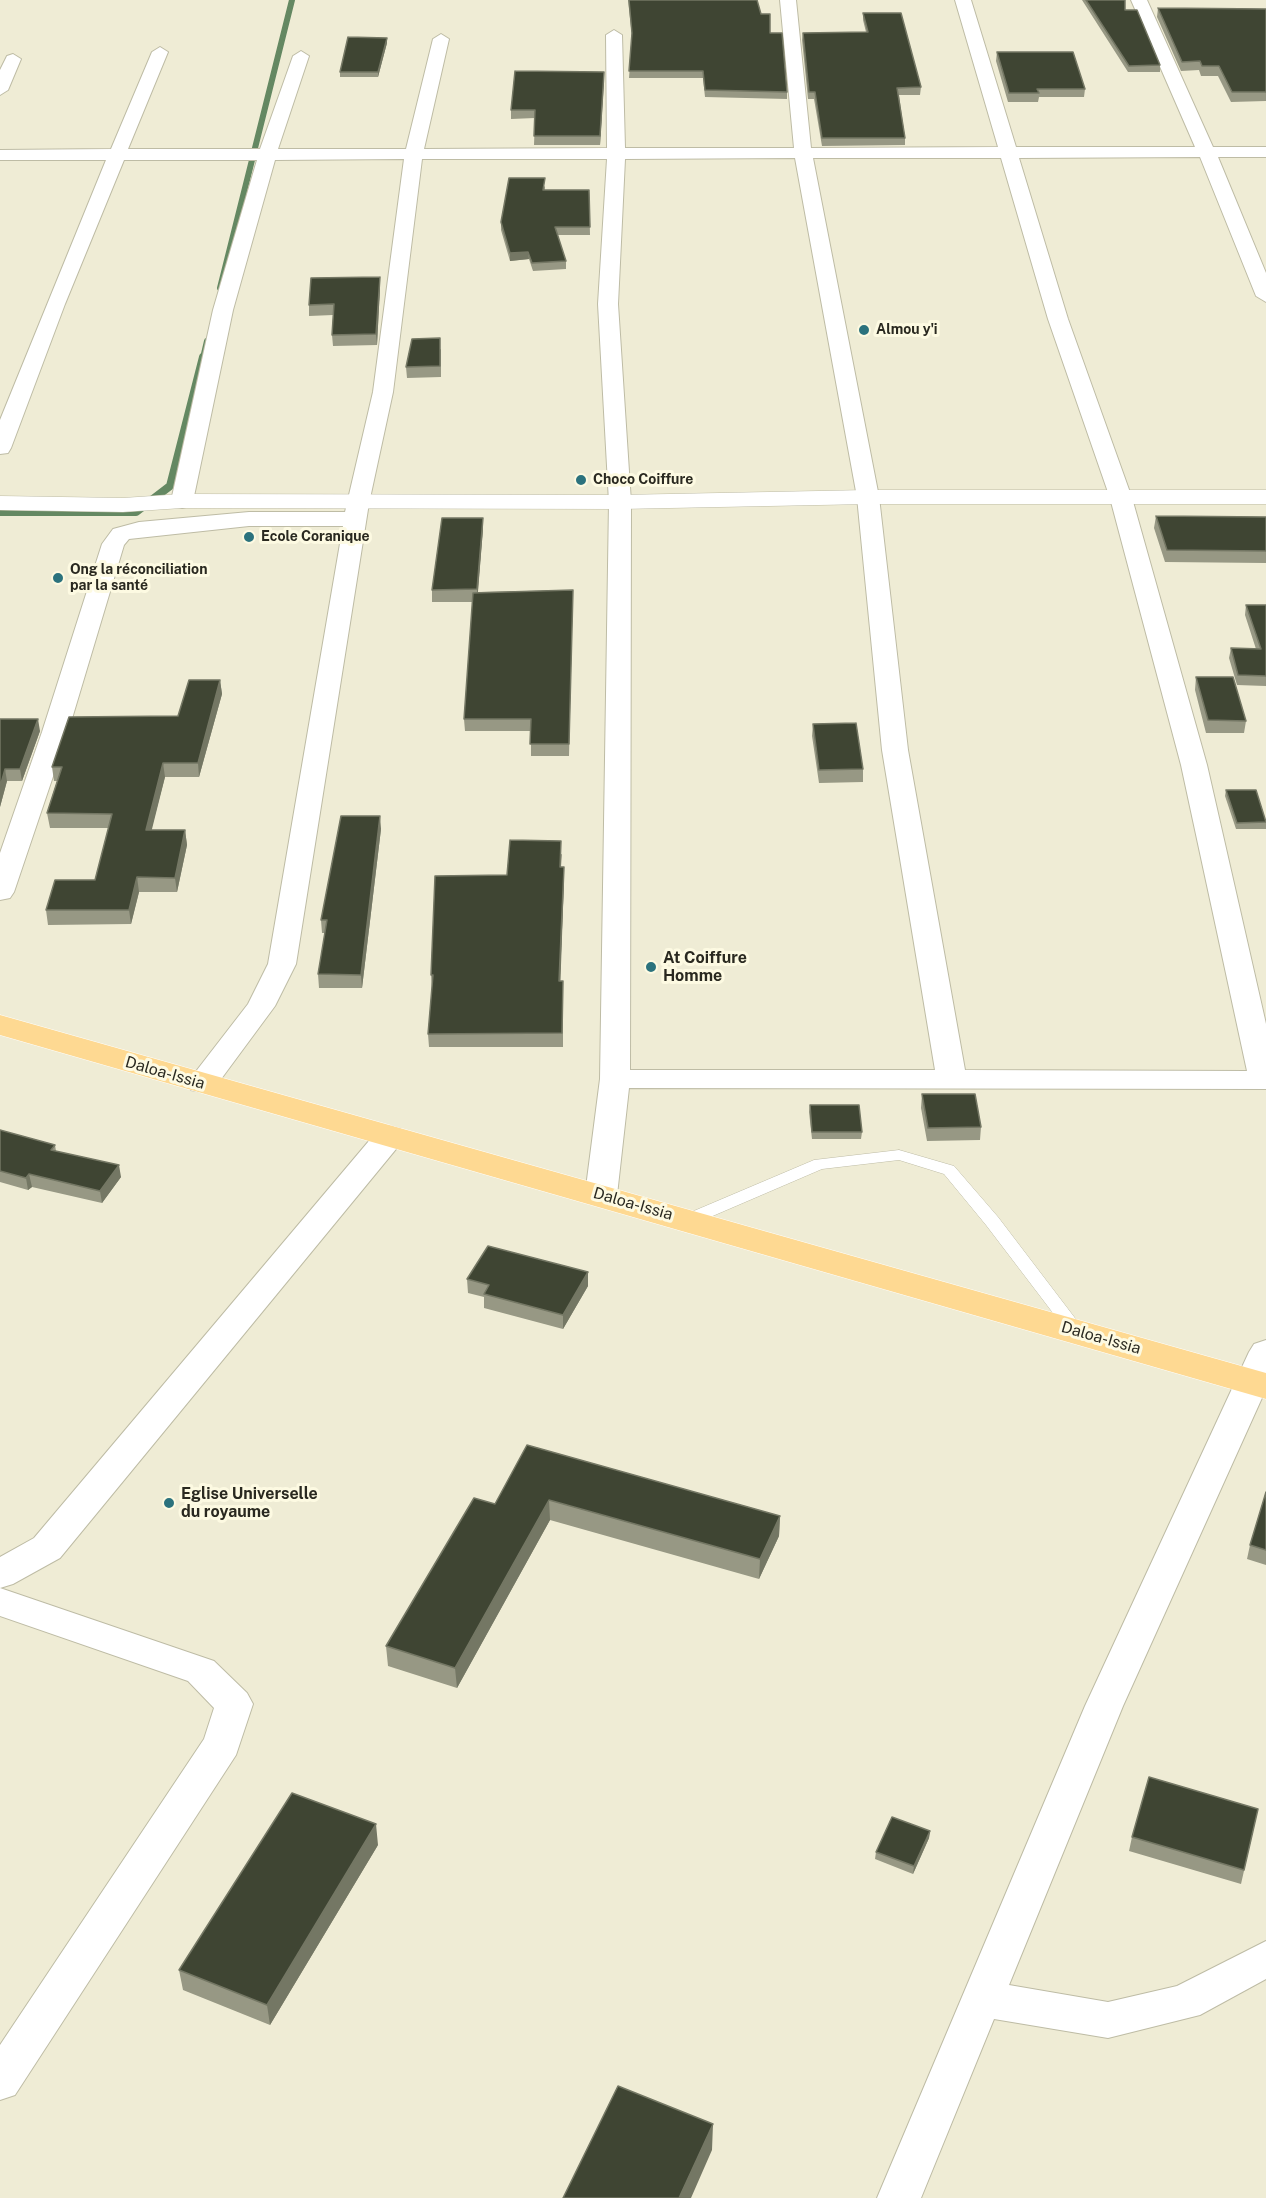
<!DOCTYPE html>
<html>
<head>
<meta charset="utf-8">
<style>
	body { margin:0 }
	canvas { display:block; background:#efecd5 }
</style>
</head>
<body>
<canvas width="1266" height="2198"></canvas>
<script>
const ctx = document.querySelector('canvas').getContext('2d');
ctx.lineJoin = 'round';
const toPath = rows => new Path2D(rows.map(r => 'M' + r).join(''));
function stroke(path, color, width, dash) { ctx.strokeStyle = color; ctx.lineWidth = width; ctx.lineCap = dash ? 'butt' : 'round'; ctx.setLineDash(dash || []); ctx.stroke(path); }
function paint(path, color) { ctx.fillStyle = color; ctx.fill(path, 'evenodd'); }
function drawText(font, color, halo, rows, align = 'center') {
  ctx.font = font + ' "Public Sans",sans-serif'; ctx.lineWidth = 6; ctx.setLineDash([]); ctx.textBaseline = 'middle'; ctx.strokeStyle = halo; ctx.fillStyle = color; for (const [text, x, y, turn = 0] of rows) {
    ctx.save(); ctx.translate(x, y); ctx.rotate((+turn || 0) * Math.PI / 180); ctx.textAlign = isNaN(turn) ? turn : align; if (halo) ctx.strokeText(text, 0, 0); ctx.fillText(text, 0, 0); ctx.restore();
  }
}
stroke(toPath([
	[220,288,292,0],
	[203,358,207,341]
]), '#648862', 6);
stroke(toPath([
	[0,512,136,512,170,486,203,357]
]), '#648862', 8);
const service = toPath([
	[899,1150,954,1166,998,1217,1081,1326,1083,1330,1081,1334,1069,1334,986,1225,944,1174,899,1160,822,1169,694,1224,688,1225,680,1220,682,1216,814,1160,899,1150]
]);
const minor = toPath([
	[780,0,796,0,811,148,998,147,955,0,971,0,1016,147,1195,147,1131,0,1147,0,1213,147,1266,147,1266,157,1218,157,1266,273,1266,302,1256,296,1200,157,1019,158,1068,319,1132,498,1207,765,1266,1024,1266,1089,629,1088,617,1195,612,1202,601,1205,590,1202,585,1195,600,1079,609,502,598,304,607,159,422,159,393,392,369,503,296,964,275,1006,213,1090,202,1092,191,1090,187,1083,248,1004,268,964,343,526,249,526,129,539,124,545,68,732,14,892,10,898,0,900,0,853,42,732,102,544,113,529,139,522,249,512,345,512,373,392,404,159,275,160,233,310,193,501,190,506,182,508,174,506,171,501,213,310,257,160,124,160,65,304,11,448,8,453,0,454,0,420,106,160,0,160,0,150,111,149,152,52,160,47,168,52,128,149,260,149,293,56,301,51,309,56,278,149,406,149,433,39,441,34,449,39,424,149,607,148,606,35,614,30,622,35,625,148,794,148,780,0],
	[795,158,857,497,882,750,935,1070,630,1070,631,502,618,304,625,159,795,158],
	[813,158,1001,158,1048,319,1110,498,1181,765,1247,1071,965,1070,908,750,879,497,813,158],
	[13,54,21,59,8,90,0,95,0,70,7,56,13,54],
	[390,1126,401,1129,405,1136,401,1143,60,1558,13,1584,0,1588,0,1557,34,1538,379,1129,390,1126],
	[1266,1340,1266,1389,1123,1706,1009,1985,1108,2002,1177,1986,1266,1941,1266,1979,1200,2015,1108,2038,994,2019,921,2198,877,2198,1085,1706,1249,1352,1254,1344,1266,1340],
	[0,1588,214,1661,247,1693,253,1704,236,1755,15,2095,0,2100,0,2045,204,1739,214,1708,188,1681,0,1616,0,1588]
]);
const tertiary = toPath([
	[868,490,1266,490,1266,504,868,504,620,509,182,508,123,512,0,510,0,496,123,498,182,494,620,495,868,490]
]);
const primary = toPath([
	[0,1015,1266,1373,1266,1399,0,1035,0,1015]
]);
stroke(service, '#bebca5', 1);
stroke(minor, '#bebca5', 2);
stroke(tertiary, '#bebca5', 1);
stroke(primary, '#fff', 1);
paint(service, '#fff');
paint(minor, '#fff');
paint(tertiary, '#fff');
paint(primary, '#fed992');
paint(toPath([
	[628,0,757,0,761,14,770,33,787,92,787,99,705,97,703,78,629,78,632,37],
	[1082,0,1125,0,1125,10,1160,65,1160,72,1128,72],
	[1158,8,1266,9,1266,101,1231,102,1218,76,1201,76,1199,70,1181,71,1157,17],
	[863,13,921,87,920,95,899,95,905,138,905,145,822,146,814,99,808,99,802,40,803,33,866,32,863,20],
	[387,43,378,77,340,77,340,72],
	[997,52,1085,89,1084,97,1039,97,1038,102,1008,102,996,61],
	[604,72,600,145,534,145,535,118,511,119,511,110],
	[545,186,545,190,589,190,590,235,557,235,566,261,566,269,533,271,529,259,510,261,501,230,501,222],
	[380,288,377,345,333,346,332,335,333,315,309,316,309,305],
	[441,349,441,377,407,378,406,367],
	[1156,516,1266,517,1266,563,1165,562,1154,528],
	[483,529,478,592,573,590,569,756,531,756,531,731,465,731,464,719,473,602,432,602,432,590],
	[1246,605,1266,605,1266,686,1237,685,1229,658,1231,648,1256,649,1245,615],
	[1196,677,1246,721,1244,733,1206,733,1195,690],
	[220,680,222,694,199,777,165,777,151,830,185,830,187,845,177,892,139,892,131,924,48,925,46,910,95,880,109,828,50,828,47,813,57,781,54,781,52,767,178,716],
	[0,719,40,731,22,781,7,781,0,807],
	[813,724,863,769,863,782,819,783,812,736],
	[1226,790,1266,822,1266,829,1236,829,1225,796],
	[381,829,362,988,319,988,318,974,325,933,322,933,321,920],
	[562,854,561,867,564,867,564,880,560,981,563,981,563,1047,429,1047,428,1034,432,989,431,975,507,875],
	[922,1094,981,1127,980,1140,927,1141,921,1108],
	[810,1105,862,1132,861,1139,812,1139,809,1112],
	[0,1130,55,1145,56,1151,121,1177,102,1203,32,1187,28,1190,0,1182],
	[467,1279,588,1286,563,1329,484,1308,484,1297,468,1293],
	[527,1445,780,1516,779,1536,759,1579,550,1520,457,1688,388,1666,386,1646,495,1504],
	[1266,1492,1266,1565,1247,1559,1250,1545],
	[1258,1809,1241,1884,1129,1851,1132,1837],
	[930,1831,929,1838,913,1874,875,1859,876,1852],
	[378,1845,270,2025,183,1990,179,1970]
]), '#979884');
paint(toPath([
	[387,38,387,43,378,77,378,72],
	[604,72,604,81,600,145,600,136],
	[528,252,529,259,510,261,510,253],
	[380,277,380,288,377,345,376,334],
	[483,518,483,529,477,602,477,589],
	[220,680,222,694,199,777,198,763],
	[38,719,40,731,22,781,20,769],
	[163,763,165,777,148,845,146,830],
	[5,769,7,781,0,807,0,787],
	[380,816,381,829,362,988,361,975],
	[185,830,187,845,177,892,175,878],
	[564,867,564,880,560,994,559,981],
	[137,877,139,892,131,924,129,910],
	[119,1165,121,1177,102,1203,100,1191],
	[29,1174,32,1187,28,1190,26,1178],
	[588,1272,588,1286,563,1329,563,1315],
	[549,1500,550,1520,457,1688,455,1668],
	[780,1516,779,1536,759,1579,760,1559],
	[376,1824,378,1845,270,2025,267,2005],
	[930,1831,929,1838,913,1874,914,1866],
	[713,2124,712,2150,691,2198,679,2198]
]), '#747764');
const building = toPath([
	[629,0,757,0,761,14,770,14,770,33,782,33,787,92,705,90,703,71,629,71,632,33,629,0],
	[1086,0,1125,0,1125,10,1137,10,1160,65,1129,66,1086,0],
	[1158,8,1266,9,1266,92,1232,92,1219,66,1202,66,1200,61,1182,62,1158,8],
	[863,13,901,13,921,87,897,88,905,138,822,138,815,92,809,92,803,33,868,32,863,13],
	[348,37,387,38,378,72,340,72,348,37],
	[997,52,1073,52,1085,89,1037,89,1039,93,1009,93,997,52],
	[515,71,604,72,600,136,534,136,535,110,511,110,515,71],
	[509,178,545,178,543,190,589,190,590,227,555,227,566,261,532,263,528,252,510,253,501,222,509,178],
	[380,277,376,334,332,335,334,304,309,305,311,278,380,277],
	[440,338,440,366,406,367,412,339,440,338],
	[1156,516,1266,517,1266,551,1167,550,1156,516],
	[442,518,483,518,477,589,432,590,442,518],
	[573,590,569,744,530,744,531,719,464,719,473,593,573,590],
	[1246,605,1266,605,1266,676,1238,675,1231,648,1261,649,1246,605],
	[1196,677,1233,677,1246,721,1208,720,1196,677],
	[189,680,220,680,198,763,163,763,146,830,185,830,175,878,137,877,129,910,46,910,55,880,95,880,112,814,47,813,62,767,52,767,69,717,178,716,189,680],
	[0,719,38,719,20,769,5,769,0,787,0,719],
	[856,723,863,769,819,770,813,724,856,723],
	[1226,790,1256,790,1266,822,1237,823,1226,790],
	[341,816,380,816,361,975,318,974,327,920,321,920,341,816],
	[510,840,561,841,560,867,564,867,559,981,563,981,562,1033,428,1034,433,975,431,975,435,876,507,875,510,840],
	[922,1094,975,1094,981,1127,928,1128,922,1094],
	[810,1105,859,1105,862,1132,812,1132,810,1105],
	[0,1130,55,1145,51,1150,119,1165,100,1191,29,1174,26,1178,0,1171,0,1130],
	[488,1246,588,1272,563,1315,484,1294,489,1285,467,1279,488,1246],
	[527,1445,780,1516,760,1559,549,1500,455,1668,386,1646,474,1498,495,1504,527,1445],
	[1266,1492,1266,1550,1250,1545,1266,1492],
	[1149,1777,1258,1809,1244,1870,1132,1837,1149,1777],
	[292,1793,376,1824,267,2005,179,1970,292,1793],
	[892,1817,930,1831,914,1866,876,1852,892,1817],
	[618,2086,713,2124,679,2198,563,2198,618,2086]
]);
paint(building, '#3f4533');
stroke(building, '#747764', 1.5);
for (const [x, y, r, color] of [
	[864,330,6,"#2b727d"],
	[581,480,6,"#2b727d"],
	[249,537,6,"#2b727d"],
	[58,578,6,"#2b727d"],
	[651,967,6,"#2b727d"],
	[169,1503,6,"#2b727d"]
]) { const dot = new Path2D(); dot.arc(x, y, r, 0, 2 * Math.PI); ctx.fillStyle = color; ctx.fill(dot); stroke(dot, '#fdfae2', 2); }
drawText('bold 14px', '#2a2920', '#fdfae2', [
	["Almou y'i",876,330],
	["Choco Coiffure",593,480],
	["Ecole Coranique",261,537],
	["Ong la réconciliation",70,570],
	["par la santé",70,586]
], 'left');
drawText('bold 16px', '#2a2920', '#fdfae2', [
	["At Coiffure",663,958],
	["Homme",663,976],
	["Eglise Universelle",181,1494],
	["du royaume",181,1512]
], 'left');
drawText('16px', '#2a2920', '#fdfae2', [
	["Daloa-Issia",165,1073,16],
	["Daloa-Issia",633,1204,16],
	["Daloa-Issia",1101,1338,16]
]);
</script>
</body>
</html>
